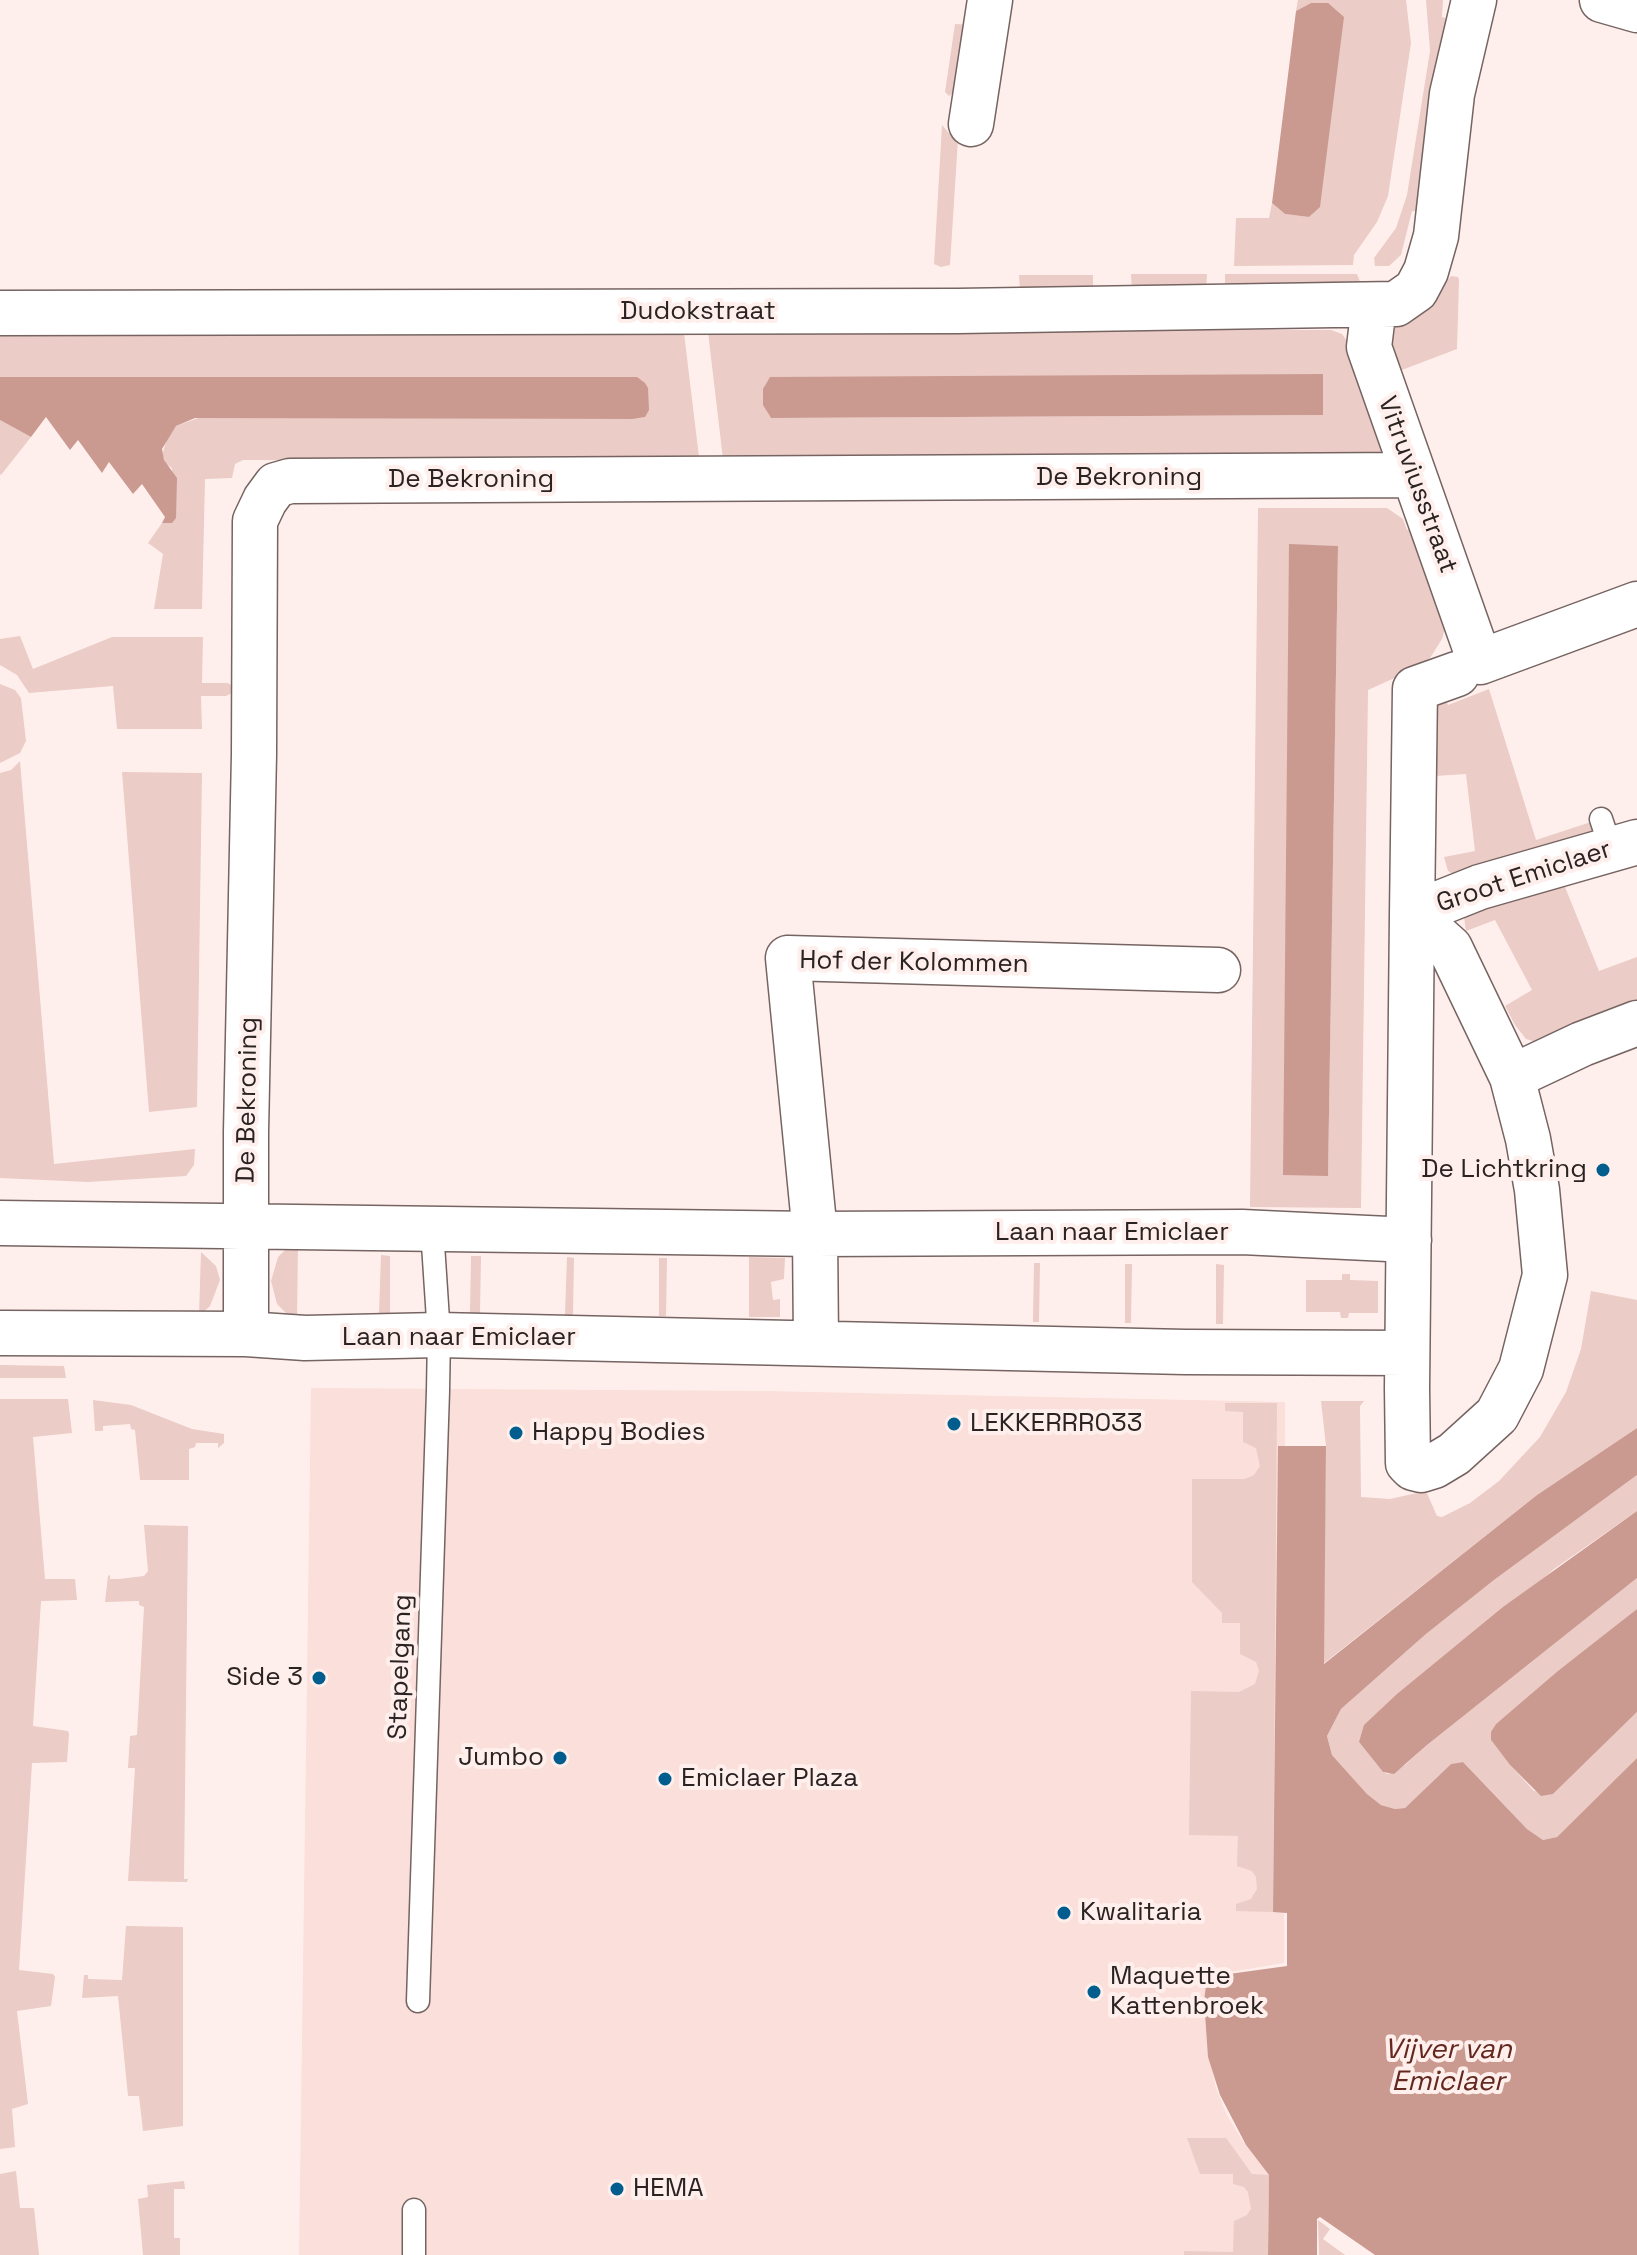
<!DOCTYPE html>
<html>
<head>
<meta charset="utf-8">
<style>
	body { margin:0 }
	canvas { display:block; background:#ffefec }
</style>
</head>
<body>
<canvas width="1637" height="2255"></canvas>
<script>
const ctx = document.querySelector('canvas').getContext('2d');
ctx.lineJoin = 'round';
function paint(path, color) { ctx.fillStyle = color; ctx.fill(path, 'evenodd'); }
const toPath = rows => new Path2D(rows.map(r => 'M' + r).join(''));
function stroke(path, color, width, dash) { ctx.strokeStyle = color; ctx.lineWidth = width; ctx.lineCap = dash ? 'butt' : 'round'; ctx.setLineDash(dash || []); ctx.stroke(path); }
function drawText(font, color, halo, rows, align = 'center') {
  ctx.font = font + ' "Space Grotesk",sans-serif'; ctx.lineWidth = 8; ctx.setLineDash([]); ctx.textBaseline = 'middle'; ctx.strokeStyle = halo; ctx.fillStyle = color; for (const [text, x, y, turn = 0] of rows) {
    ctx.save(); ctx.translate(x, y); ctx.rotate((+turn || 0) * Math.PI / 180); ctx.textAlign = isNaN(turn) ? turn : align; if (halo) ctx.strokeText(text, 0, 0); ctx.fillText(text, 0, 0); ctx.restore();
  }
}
paint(toPath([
	[311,1388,765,1391,1285,1402,1284,1963,1207,1976,1204,2008,1208,2052,1216,2088,1227,2115,1242,2140,1269,2175,1265,2255,299,2255]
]), '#fbdfda');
paint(toPath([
	[1298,0,1406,0,1411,43,1388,196,1377,222,1354,255,1353,265,1234,266,1236,218,1269,218,1272,203,1285,214,1309,217,1320,206,1311,3,1296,11],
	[1426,0,1443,0,1442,17,1452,20,1422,212,1412,211,1401,255,1389,266,1375,266,1374,258,1396,228,1407,195,1430,51],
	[955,24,973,25,960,87,949,96,945,92],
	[942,125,954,139,958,139,950,265,941,267,934,264],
	[1131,274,1207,274,1206,290,1132,291],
	[1225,274,1357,274,1363,289,1225,291],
	[1019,275,1093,275,1093,291,1020,291],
	[1451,276,1458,277,1459,280,1457,349,1394,373,1389,329,1436,294],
	[826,329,1331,330,1342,334,1350,345,1394,458,723,459,708,332],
	[1323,374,1323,415,771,418,763,404,763,389],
	[684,333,699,457,697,461,243,460,235,464,232,478,205,479,202,609,154,609,163,554,148,543,162,523,172,523,172,468,166,464,162,455,167,439,176,426,201,417,633,419,645,417,637,377,0,377,0,334],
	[0,420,31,437,1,475,0,474],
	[1258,508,1387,508,1403,519,1407,530,1418,526,1446,625,1442,639,1430,658,1399,676,1368,690,1361,1208,1250,1207],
	[1289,545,1338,546,1328,1175],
	[20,636,33,669,112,637,203,637,202,683,228,683,232,686,232,693,226,696,201,696,202,729,117,729,113,686,29,693,17,675,0,665,0,639],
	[0,684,15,690,21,698,26,741,20,753,0,763],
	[1489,689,1536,840,1591,822,1601,838,1462,879,1448,871,1444,857,1475,851,1466,774,1435,776,1434,716,1438,702,1445,698,1448,705],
	[20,761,54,1164,195,1149,194,1165,186,1176,88,1182,0,1178,0,773,11,770],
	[122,772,202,773,197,1107,149,1112],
	[1557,880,1565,887,1599,971,1637,957,1637,1009,1543,1044,1526,1039,1515,1025,1505,1006,1532,990,1495,920,1466,931,1464,917],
	[298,1242,297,1324,277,1304,271,1281,278,1257,290,1245],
	[201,1252,216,1266,220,1280,210,1306,199,1316],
	[381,1255,390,1256,390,1313,379,1313],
	[471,1256,481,1256,480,1314,470,1314],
	[567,1257,574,1258,573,1315,565,1315],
	[749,1257,785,1258,784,1279,771,1282,773,1300,780,1299,780,1317,749,1317],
	[659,1258,667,1258,666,1316,659,1316],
	[1034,1263,1040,1263,1039,1322,1033,1322],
	[1125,1264,1132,1264,1131,1323,1125,1323],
	[1216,1264,1224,1265,1223,1324,1216,1324],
	[1342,1274,1350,1274,1350,1280,1378,1281,1378,1313,1349,1313,1348,1318,1341,1318,1340,1312,1306,1312,1306,1280,1342,1280],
	[1591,1291,1637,1300,1637,1428,1537,1495,1323,1664,1326,1446,1321,1401,1364,1401,1360,1406,1361,1497,1390,1499,1426,1491,1437,1516,1442,1517,1470,1503,1499,1481,1540,1437,1566,1392,1581,1349],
	[0,1365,64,1366,66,1378,0,1378],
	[0,1399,68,1399,72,1433,33,1437,45,1579,75,1579,77,1600,41,1601,33,1726,68,1731,69,1734,67,1762,32,1763,19,1970,53,1974,55,1977,51,2006,17,2011,28,2104,12,2109,15,2147,0,2149],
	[93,1400,131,1405,192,1429,224,1434,224,1443,218,1448,218,1443,196,1443,195,1447,189,1449,189,1480,140,1480,135,1430,131,1429,130,1424,103,1426,103,1431,95,1431],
	[1225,1403,1277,1403,1273,1912,1236,1911,1236,1904,1251,1899,1257,1889,1256,1877,1252,1871,1237,1866,1238,1836,1189,1835,1191,1691,1239,1692,1255,1684,1259,1671,1256,1662,1240,1654,1240,1623,1222,1623,1222,1613,1192,1582,1192,1479,1245,1479,1254,1475,1260,1466,1256,1448,1243,1442,1243,1412,1225,1411],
	[1637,1475,1637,1511,1554,1569,1359,1742,1383,1772,1388,1774,1405,1765,1427,1745,1637,1578,1637,1609,1496,1724,1491,1740,1510,1765,1534,1791,1553,1794,1637,1712,1637,1758,1557,1837,1543,1840,1527,1829,1463,1762,1451,1764,1405,1808,1395,1809,1381,1805,1367,1794,1332,1755,1327,1736,1341,1709,1426,1634,1494,1580],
	[144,1525,188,1526,184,1879,188,1879,187,1882,128,1881,135,1768,128,1768,130,1736,137,1735,144,1607,139,1605,139,1601,105,1602,108,1576,110,1575,110,1579,119,1579,144,1576,148,1571],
	[126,1926,183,1927,183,2126,143,2131,139,2096,128,2096,118,1996,82,1998,84,1975,88,1975,88,1979,122,1980],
	[1187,2138,1226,2138,1252,2174,1269,2175,1268,2255,1184,2255,1184,2251,1233,2252,1234,2221,1247,2215,1251,2209,1248,2192,1244,2187,1233,2184,1233,2174,1200,2174],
	[16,2171,20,2208,34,2208,39,2255,0,2255,0,2174],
	[184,2181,185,2189,174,2189,174,2238,180,2238,180,2255,143,2255,138,2199,148,2197,147,2185],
	[1318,2220,1330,2229,1323,2239,1345,2255,1319,2255]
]), '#ebccc6');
paint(toPath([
	[1311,3,1328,3,1344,17,1320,207,1309,217,1285,214,1272,203,1296,11],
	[1323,374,1323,415,771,418,763,405,763,389,770,377],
	[0,377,637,377,645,383,648,388,649,410,645,417,633,419,195,418,176,426,162,449,164,460,177,478,176,518,172,523,162,523,165,517,142,484,133,494,109,462,102,473,78,440,70,450,46,417,31,437,0,420],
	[1289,544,1338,546,1328,1176,1283,1175],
	[1637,1428,1637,1475,1494,1580,1426,1634,1341,1709,1327,1736,1332,1755,1367,1794,1381,1805,1395,1809,1405,1808,1451,1764,1463,1762,1527,1829,1543,1840,1557,1837,1637,1758,1637,2255,1375,2255,1320,2217,1317,2219,1317,2255,1268,2255,1269,2175,1246,2145,1220,2095,1208,2057,1204,2001,1207,1977,1287,1966,1287,1913,1273,1912,1278,1446,1326,1446,1324,1664,1537,1495],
	[1637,1511,1637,1578,1427,1745,1394,1774,1383,1772,1359,1742,1364,1725,1397,1694,1503,1607],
	[1637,1609,1637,1712,1553,1794,1541,1796,1510,1765,1491,1740,1491,1732,1496,1724,1558,1671]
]), '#ca9a91');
const service = toPath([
	[1601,819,1611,849],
	[418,2001,438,1391,439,1335,432,1229],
	[414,2210,414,2255]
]);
const minor = toPath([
	[1602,0,1637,10],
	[971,124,990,0],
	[1374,306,1369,347,1480,662,1637,604],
	[0,313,958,311,1396,304,1416,290,1426,271,1436,236,1452,94,1474,0],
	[1457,674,1415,689,1412,914,1480,887,1637,842],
	[1412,914,1450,948,1512,1077,1528,1139,1537,1190,1545,1275,1521,1369,1497,1415,1454,1454,1434,1466,1421,1470,1413,1468,1408,1463,1407,1388,1412,914],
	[1512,1077,1582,1044,1637,1023],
	[0,1223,815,1234,1242,1232,1409,1240],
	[0,1333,246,1334,305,1338,439,1335,1185,1352,1407,1353],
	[246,1334,246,1132,254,754,255,521,265,500,276,485,290,481,1414,475],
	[816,1342,815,1234,788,958,1218,970]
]);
stroke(service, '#756461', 25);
stroke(minor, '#756461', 47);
stroke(service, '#fff', 22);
stroke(minor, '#fff', 44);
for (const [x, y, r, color] of [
	[1603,1170,8,"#005d8d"],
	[954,1424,8,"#005d8d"],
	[516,1433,8,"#005d8d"],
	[319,1678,8,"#005d8d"],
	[560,1758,8,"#005d8d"],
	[665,1779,8,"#005d8d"],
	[1064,1913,8,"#005d8d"],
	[1094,1992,8,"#005d8d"],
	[617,2189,8,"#005d8d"]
]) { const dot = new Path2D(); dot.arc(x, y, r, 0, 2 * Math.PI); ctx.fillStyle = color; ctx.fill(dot); stroke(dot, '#ffefec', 3); }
drawText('26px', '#2a2322', '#ffefec', [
	["Dudokstraat",698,312],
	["De Bekroning",1119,478],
	["De Bekroning",471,480],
	["Vitruviusstraat",1417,485,70],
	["Groot Emiclaer",1524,877,-18],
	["Hof der Kolommen",914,963,1],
	["De Bekroning",248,1100,-89],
	["Laan naar Emiclaer",1112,1233],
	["Laan naar Emiclaer",459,1338],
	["Stapelgang",401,1667,-88]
]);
drawText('26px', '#2a2322', '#ffefec', [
	["De Lichtkring",1587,1170,"right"],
	["LEKKERRR033",970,1424],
	["Happy Bodies",532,1433],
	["Side 3",303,1678,"right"],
	["Jumbo",544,1758,"right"],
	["Emiclaer Plaza",681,1779],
	["Kwalitaria",1080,1913],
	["Maquette",1110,1977],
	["Kattenbroek",1110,2007],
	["HEMA",633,2189]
], 'left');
drawText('italic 28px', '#64281e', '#ffefec', [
	["Vijver van",1448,2050],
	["Emiclaer",1448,2082]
]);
</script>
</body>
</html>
